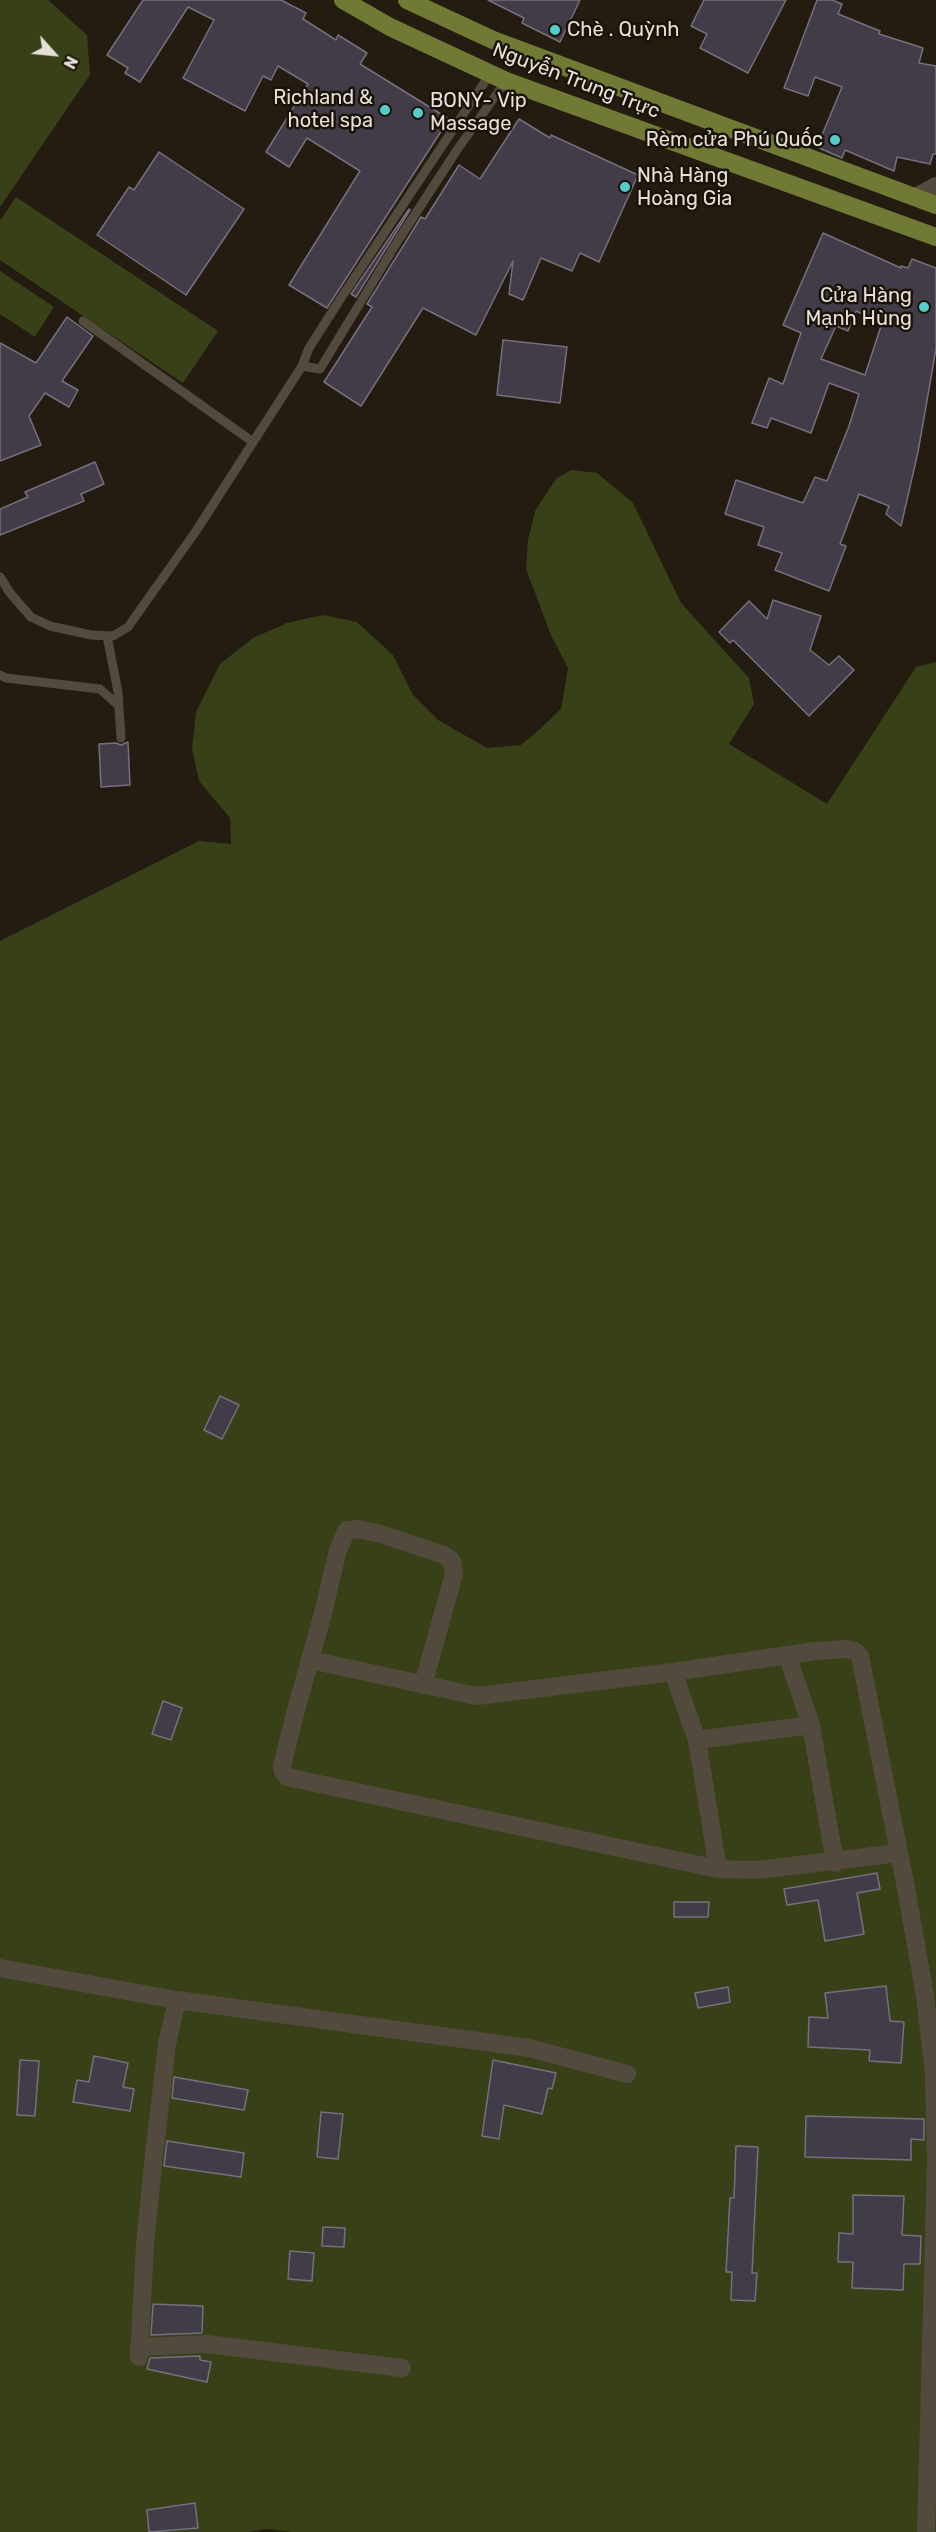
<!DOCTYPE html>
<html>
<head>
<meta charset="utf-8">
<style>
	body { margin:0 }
	#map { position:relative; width:936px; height:2532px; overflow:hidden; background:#241c11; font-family:Rubik,sans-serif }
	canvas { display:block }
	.north { position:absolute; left:24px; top:24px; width:60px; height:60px; -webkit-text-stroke:4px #1a1308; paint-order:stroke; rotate:117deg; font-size:16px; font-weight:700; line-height:24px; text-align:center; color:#e6e0d9 }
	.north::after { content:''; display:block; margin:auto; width:21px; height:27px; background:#e6e0d9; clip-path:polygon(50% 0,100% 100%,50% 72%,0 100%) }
</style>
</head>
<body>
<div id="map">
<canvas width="936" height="2532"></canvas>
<div class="north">N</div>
</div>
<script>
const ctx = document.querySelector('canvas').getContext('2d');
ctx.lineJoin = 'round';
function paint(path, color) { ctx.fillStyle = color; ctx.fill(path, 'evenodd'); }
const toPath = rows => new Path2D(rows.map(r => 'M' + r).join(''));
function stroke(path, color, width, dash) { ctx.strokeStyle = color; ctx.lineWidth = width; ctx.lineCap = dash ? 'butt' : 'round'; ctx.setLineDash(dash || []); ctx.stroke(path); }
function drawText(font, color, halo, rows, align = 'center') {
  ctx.font = font + ' Rubik,sans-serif'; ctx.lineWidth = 5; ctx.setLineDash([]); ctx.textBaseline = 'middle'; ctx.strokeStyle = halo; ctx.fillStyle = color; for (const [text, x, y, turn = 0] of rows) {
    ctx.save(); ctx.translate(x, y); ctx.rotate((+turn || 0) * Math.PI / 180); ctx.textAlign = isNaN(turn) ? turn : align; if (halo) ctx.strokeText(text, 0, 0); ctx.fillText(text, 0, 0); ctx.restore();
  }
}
paint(toPath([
	[0,0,48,0,87,35,90,75,0,207],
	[16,197,218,331,183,383,0,260,0,221],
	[0,271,54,307,35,337,0,314],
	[571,470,597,473,633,503,681,603,749,678,754,704,729,744,827,804,916,667,936,662,936,2532,292,2532,268,2529,249,2532,0,2532,0,941,199,841,231,844,230,818,199,781,192,749,196,712,220,664,253,638,287,623,323,615,357,622,393,655,413,695,438,720,487,748,521,745,540,729,561,709,568,668,551,635,526,569,528,540,535,511,556,479]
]), '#384018');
const building = toPath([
	[143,0,281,0,306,13,303,19,336,40,338,35,367,53,360,64,449,119,327,308,289,285,360,171,307,138,289,167,266,152,308,84,278,66,271,80,263,76,245,111,183,78,214,20,188,7,140,82,125,73,128,68,107,55,143,0],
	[488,0,580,0,560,42,522,23,524,18,488,0],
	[704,0,786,0,748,73,700,48,707,34,691,26,704,0],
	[817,0,832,0,842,4,838,14,880,31,879,34,923,48,919,63,936,66,936,154,933,154,930,164,897,157,894,171,845,150,842,158,817,147,842,87,815,77,808,96,784,88,817,0],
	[519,119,550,138,551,135,638,175,599,262,580,253,572,271,541,258,523,300,509,294,513,261,476,335,423,308,361,406,324,382,372,307,367,304,405,243,421,217,425,219,459,165,480,179,519,119],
	[159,152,244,209,186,295,97,235,129,187,134,190,159,152],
	[409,209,410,210,356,297,351,294,409,209],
	[823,233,901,268,901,266,908,268,912,259,936,268,936,349,918,452,901,526,886,514,889,506,859,494,840,544,846,546,829,591,775,570,782,553,758,545,764,527,725,514,736,480,803,503,815,477,827,481,849,426,859,394,829,383,811,433,771,418,767,428,752,423,769,378,783,384,801,333,783,325,823,233],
	[856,311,882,323,865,375,821,359,836,326,848,331,856,311],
	[67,317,93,336,62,381,78,390,69,407,45,393,29,416,41,445,0,461,0,343,36,363,67,317],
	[503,340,567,347,560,403,497,395,503,340],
	[95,462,104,484,81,494,84,501,0,535,0,509,28,497,25,492,95,462],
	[773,600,821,616,810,650,829,665,839,656,854,670,809,716,733,640,730,643,719,632,749,601,767,619,773,600],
	[128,742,130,785,101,787,99,744,116,743,121,745,128,742],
	[220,1396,239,1405,222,1439,204,1430,220,1396],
	[163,1701,182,1708,171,1740,152,1734,163,1701],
	[877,1873,880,1889,857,1893,864,1934,825,1941,818,1900,787,1905,784,1889,877,1873],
	[674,1902,709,1902,708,1917,674,1917,674,1902],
	[886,1986,890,2021,904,2022,901,2063,869,2061,870,2050,808,2047,809,2017,828,2018,825,1993,886,1986],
	[728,1987,730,2002,698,2008,695,1993,728,1987],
	[94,2056,128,2063,123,2087,134,2089,130,2111,73,2102,77,2080,89,2082,94,2056],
	[20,2060,39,2061,35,2116,17,2115,20,2060],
	[493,2060,556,2073,552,2089,548,2088,542,2114,504,2105,499,2139,482,2136,493,2060],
	[174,2077,248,2090,244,2110,172,2098,174,2077],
	[321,2112,343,2114,338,2159,317,2157,321,2112],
	[806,2116,924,2119,924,2140,911,2139,911,2160,805,2157,806,2116],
	[167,2141,244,2153,241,2177,164,2166,167,2141],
	[736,2146,758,2147,752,2273,757,2273,755,2301,731,2300,732,2272,726,2272,730,2198,734,2198,736,2146],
	[853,2195,904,2196,902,2235,921,2236,920,2264,904,2264,903,2290,852,2288,853,2262,838,2262,839,2233,853,2234,853,2195],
	[323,2227,345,2228,344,2247,322,2246,323,2227],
	[290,2251,314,2253,312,2281,288,2279,290,2251],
	[153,2304,203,2306,202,2333,151,2335,153,2304],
	[200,2356,200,2360,211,2362,207,2382,147,2369,150,2358,200,2356],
	[195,2503,198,2528,149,2532,147,2510,195,2503]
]);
paint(building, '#423c48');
stroke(building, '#766f7d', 1.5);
stroke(toPath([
	[490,74,341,298,309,348,302,366,320,369,399,239,457,150,506,81],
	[83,321,253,442],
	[0,577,10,593,31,617,50,626,91,635,113,636,128,627,196,531,302,366],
	[107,636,118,692,121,738],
	[0,675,6,678,100,689,119,706]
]), '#534a3e', 9);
stroke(toPath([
	[916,197,936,186],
	[787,1655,811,1725,835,1863],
	[310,1660,477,1696,673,1672,815,1651,846,1649,855,1651,860,1656,906,1888,925,1996,934,2074,936,2160,926,2532],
	[673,1672,697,1740,718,1869],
	[423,1685,454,1574,452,1561,444,1555,381,1534,358,1529,347,1530,338,1550,323,1613,296,1710,282,1766,283,1772,287,1777,718,1869,757,1870,899,1853],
	[697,1740,811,1725],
	[0,1968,177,2000,529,2048,627,2074],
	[139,2347,207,2344,402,2368],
	[139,2357,145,2245,154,2155,167,2044,177,2000]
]), '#534a3e', 18);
stroke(toPath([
	[343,0,390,27,506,81,936,237],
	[407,0,493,40,936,205]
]), '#707a34', 18);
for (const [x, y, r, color] of [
	[555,30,6,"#53cdca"],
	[385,110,6,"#53cdca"],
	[418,113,6,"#53cdca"],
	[835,140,6,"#53cdca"],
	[625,187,6,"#53cdca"],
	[924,307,6,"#53cdca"]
]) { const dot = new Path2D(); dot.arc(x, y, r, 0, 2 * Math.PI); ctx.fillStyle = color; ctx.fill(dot); stroke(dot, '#1a1308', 2); }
drawText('20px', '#e6e0d9', '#1a1308', [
	["Chè . Quỳnh",567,30],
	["Richland &",373,98,"right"],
	["hotel spa",373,121,"right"],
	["BONY- Vip",430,101],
	["Massage",430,124],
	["Rèm cửa Phú Quốc",823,140,"right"],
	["Nhà Hàng",637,176],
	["Hoàng Gia",637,199],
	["Cửa Hàng",912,296,"right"],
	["Mạnh Hùng",912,319,"right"]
], 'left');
drawText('20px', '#e6e0d9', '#1a1308', [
	["Nguyễn Trung Trực",576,81,21]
]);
</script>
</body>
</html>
